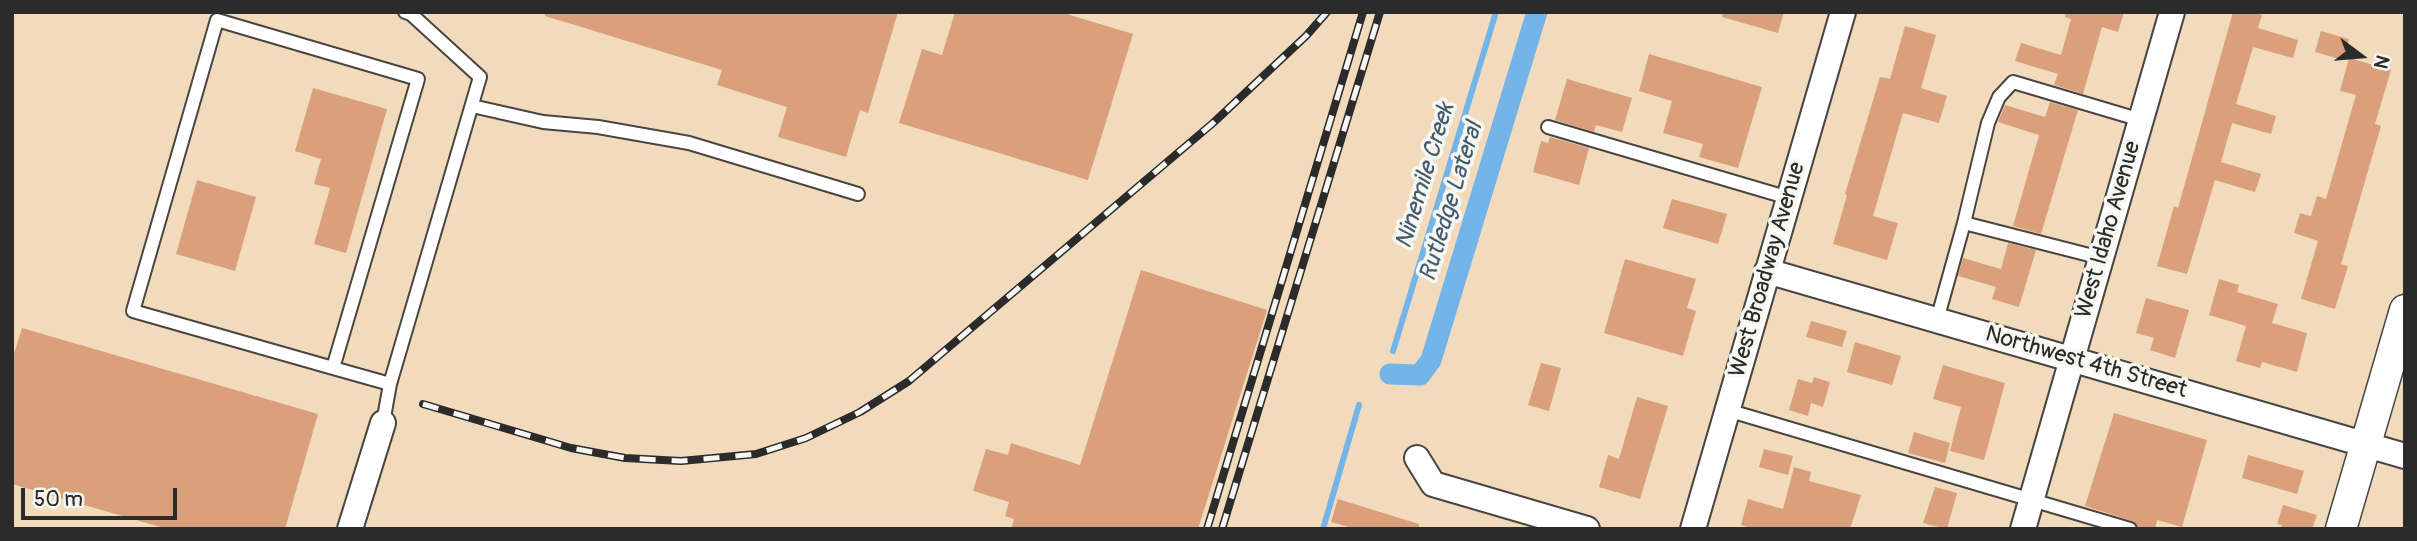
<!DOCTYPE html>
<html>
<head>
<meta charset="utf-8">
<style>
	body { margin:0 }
	#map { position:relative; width:2417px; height:541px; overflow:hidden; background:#f1dbbc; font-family:Pangolin,sans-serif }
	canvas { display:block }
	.frame { position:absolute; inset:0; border:14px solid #2b2b2b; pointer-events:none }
	.north { position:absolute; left:2326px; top:21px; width:70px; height:70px; -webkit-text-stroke:5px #f6f6f2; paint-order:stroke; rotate:106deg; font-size:19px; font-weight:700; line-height:28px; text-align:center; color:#2b2b2b }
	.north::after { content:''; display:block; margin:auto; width:24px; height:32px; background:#2b2b2b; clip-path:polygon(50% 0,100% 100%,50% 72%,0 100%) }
	.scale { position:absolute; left:21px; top:488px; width:156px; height:32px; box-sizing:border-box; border:4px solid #2b2b2b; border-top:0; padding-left:9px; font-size:21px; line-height:24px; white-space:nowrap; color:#2b2b2b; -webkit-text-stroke:5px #f6f6f2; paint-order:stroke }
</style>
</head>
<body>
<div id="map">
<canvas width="2417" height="541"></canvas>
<div class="frame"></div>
<div class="north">N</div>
<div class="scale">50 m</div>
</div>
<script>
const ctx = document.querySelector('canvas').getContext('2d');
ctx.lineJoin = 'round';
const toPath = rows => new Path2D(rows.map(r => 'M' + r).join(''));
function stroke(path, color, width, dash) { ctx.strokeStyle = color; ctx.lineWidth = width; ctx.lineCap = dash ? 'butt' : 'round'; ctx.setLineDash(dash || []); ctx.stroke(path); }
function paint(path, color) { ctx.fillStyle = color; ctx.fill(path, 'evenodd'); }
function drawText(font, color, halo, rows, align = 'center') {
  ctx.font = font + ' Pangolin,sans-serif'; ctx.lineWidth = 7; ctx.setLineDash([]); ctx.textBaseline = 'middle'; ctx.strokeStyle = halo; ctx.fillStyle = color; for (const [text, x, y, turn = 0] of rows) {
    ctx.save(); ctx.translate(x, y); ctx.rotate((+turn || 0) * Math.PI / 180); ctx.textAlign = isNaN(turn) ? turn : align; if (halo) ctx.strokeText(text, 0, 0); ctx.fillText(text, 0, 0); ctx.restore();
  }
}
stroke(toPath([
	[1393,351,1496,12],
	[1323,529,1359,405]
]), '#73b5e8', 6);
stroke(toPath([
	[1390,374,1420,375,1431,360,1537,12]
]), '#73b5e8', 21);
paint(toPath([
	[546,12,898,12,868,113,860,110,846,157,778,137,787,107,717,85,722,70,545,16],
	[955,12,1060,12,1133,34,1088,180,899,123,922,49,942,55],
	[1723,12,1784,12,1778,33,1722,17],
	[2066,12,2124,12,2118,32,2102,27,2083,94,2054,85,2058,74,2015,61,2021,43,2061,55,2071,19,2065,17],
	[2233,12,2251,12,2262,15,2258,28,2298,40,2293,58,2253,47,2236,104,2276,116,2271,134,2232,123,2221,162,2261,174,2255,192,2215,180,2187,274,2157,266,2174,206,2178,208],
	[1905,26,1936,35,1921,88,1947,96,1939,123,1903,113,1873,216,1898,223,1887,260,1833,244,1847,195,1845,194,1880,77,1890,79],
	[2321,31,2349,39,2343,60,2315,52],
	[1649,54,1762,87,1738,168,1699,157,1703,144,1663,133,1672,101,1639,91],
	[2349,58,2391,70,2375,124,2381,126,2341,264,2348,266,2335,309,2301,299,2318,241,2294,233,2300,213,2311,216,2317,196,2326,199,2356,95,2340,91],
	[1567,79,1632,98,1622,132,1596,125,1594,132,1555,120],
	[313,88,387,109,346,253,314,244,330,188,314,184,321,159,295,151],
	[2050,102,2078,110,2041,234,2013,226,2039,135,1998,122,2005,105,2045,117],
	[1550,137,1589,148,1579,185,1533,172,1541,141,1548,143],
	[197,180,256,197,235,271,176,254],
	[1672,199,1727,214,1718,244,1663,228],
	[2008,243,2036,250,2019,307,1992,299,1996,287,1958,276,1963,258,2001,269],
	[1625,259,1696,279,1687,308,1696,311,1683,356,1604,333],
	[1141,270,1267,310,1198,529,1011,529,1014,519,1005,516,1009,502,973,491,986,449,1008,455,1011,443,1080,465],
	[2219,279,2239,285,2237,292,2278,304,2272,323,2307,333,2297,372,2262,362,2260,368,2236,361,2246,326,2209,315],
	[2146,298,2189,310,2175,358,2150,350,2154,338,2136,333],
	[1811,321,1847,331,1842,347,1806,337],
	[22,328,318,414,285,529,167,529,12,484,12,360],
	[1855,342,1901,356,1892,385,1847,372],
	[1541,363,1561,368,1549,411,1528,405],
	[1943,365,2005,383,1984,460,1950,451,1961,407,1933,399],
	[1814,377,1830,382,1823,407,1811,403,1808,416,1789,410,1798,379,1812,383],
	[1637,397,1668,406,1640,499,1599,487,1608,455,1619,459],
	[2114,413,2207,440,2182,527,2157,520,2155,529,2139,529,2132,521,2085,506],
	[1914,432,1950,443,1945,463,1908,453],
	[1764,449,1793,456,1788,475,1759,467],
	[2248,455,2304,471,2297,494,2242,478],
	[1794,467,1811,472,1809,481,1861,495,1850,529,1755,529,1741,525,1748,499,1783,509],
	[1935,487,1957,493,1947,529,1923,523],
	[1338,499,1419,524,1419,529,1356,529,1331,522],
	[2283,505,2317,515,2312,529,2281,529,2282,525,2277,524]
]), '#d9a07b');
const service = toPath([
	[472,106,543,122,598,127,689,143,858,194],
	[1548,127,1789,198],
	[2101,258,1964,223,1988,123,1999,97,2013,82,2141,120],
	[1937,320,1964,223],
	[333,368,133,311,217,20,418,79,333,368,390,384],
	[1727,410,2130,529],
	[383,423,390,384,480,77,411,14,405,12]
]);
const minor = toPath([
	[1767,271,2405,456],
	[1417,458,1433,484,1587,529],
	[350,529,383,423],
	[1693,529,1843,12],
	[2023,529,2172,12]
]);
const tertiary = toPath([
	[2341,529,2405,310]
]);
stroke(service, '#494541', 16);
stroke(minor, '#494541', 28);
stroke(tertiary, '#494541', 33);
stroke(service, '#fff', 12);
stroke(minor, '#fff', 24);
stroke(tertiary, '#fff', 30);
const rail = toPath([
	[423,404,571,448,625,458,681,461,756,454,806,438,860,412,909,381,1213,123,1306,36,1327,12],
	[1207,529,1363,12],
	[1222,529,1380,12]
]);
stroke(rail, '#2b2b2b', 8);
stroke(rail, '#f6f6f2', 5, [16]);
drawText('23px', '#2b2b2b', '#f6f6f2', [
	["West Idaho Avenue",2109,230,-74],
	["West Broadway Avenue",1768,270,-74],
	["Northwest 4th Street",2086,363,16]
]);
drawText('italic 24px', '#445b6d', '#f6f6f2', [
	["Ninemile Creek",1426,176,-73],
	["Rutledge Lateral",1452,202,-73]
]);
</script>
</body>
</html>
